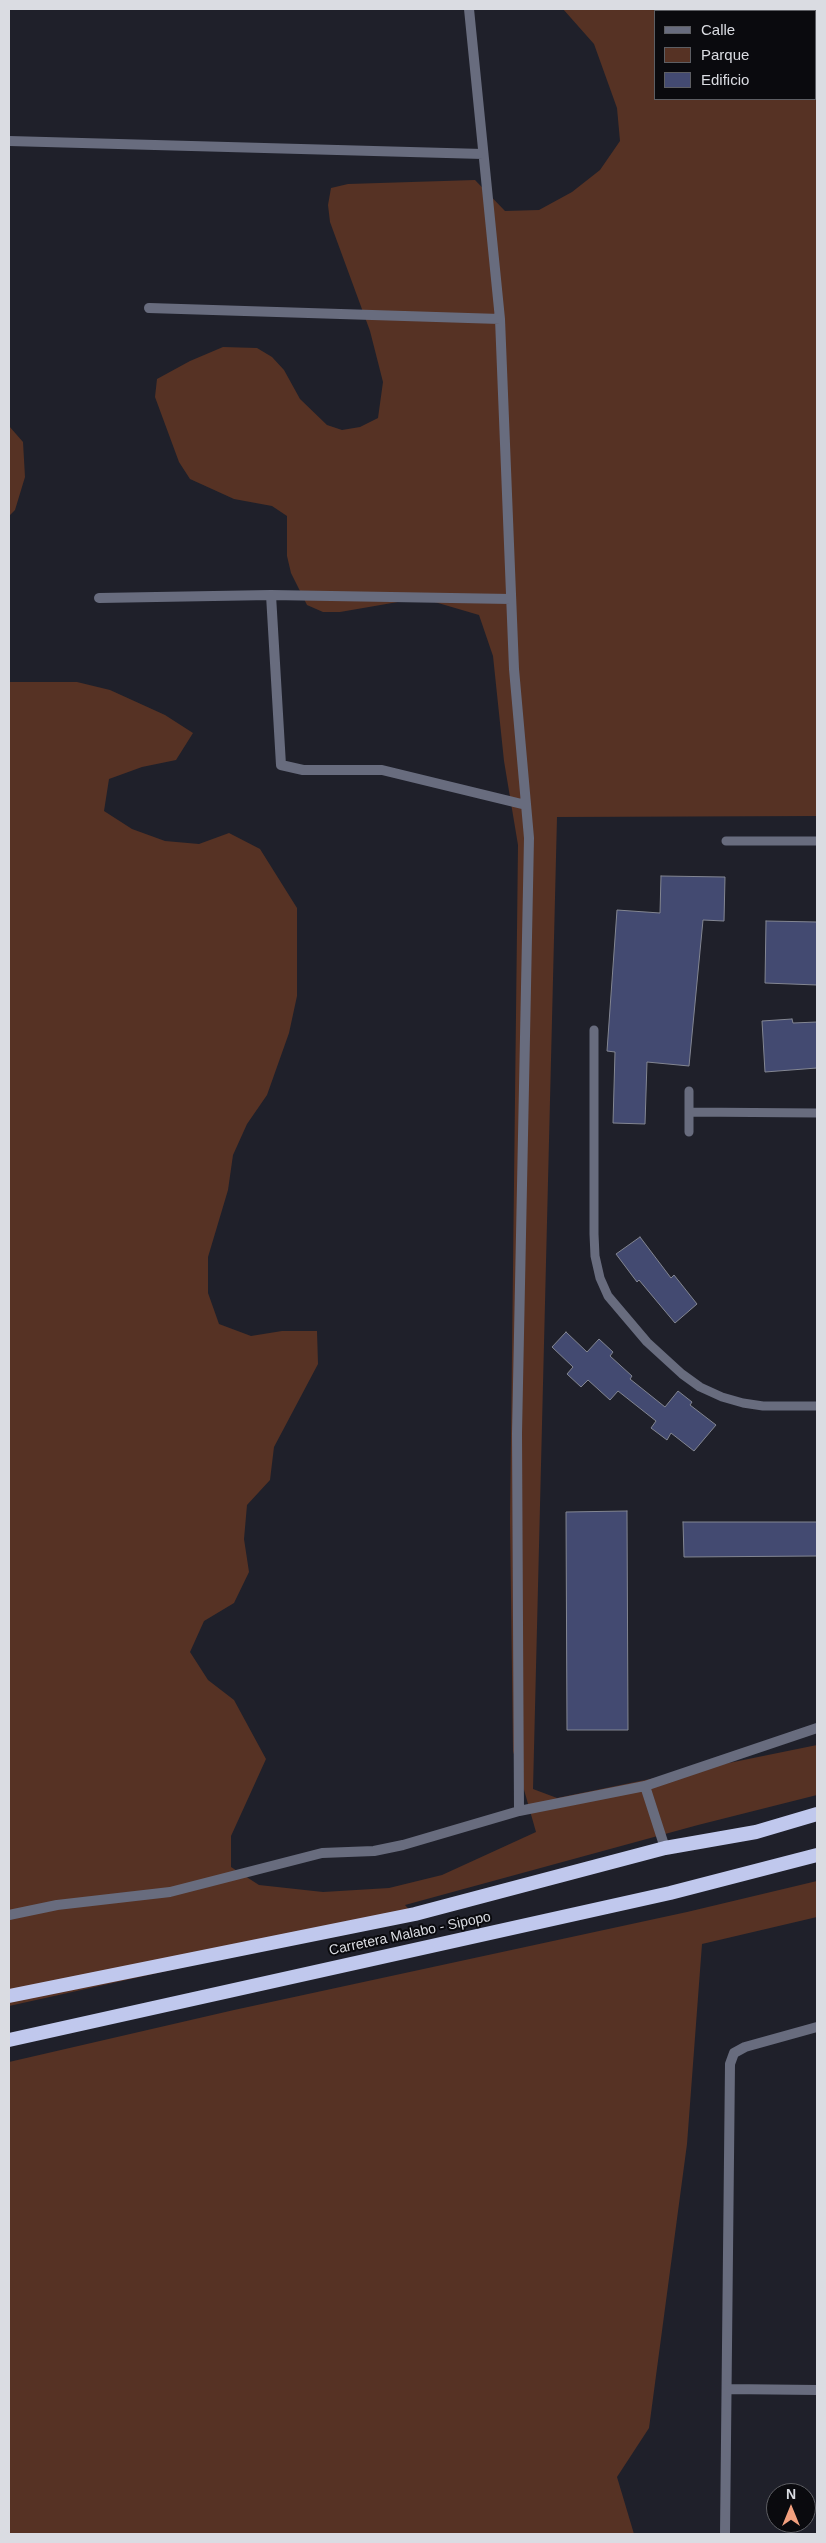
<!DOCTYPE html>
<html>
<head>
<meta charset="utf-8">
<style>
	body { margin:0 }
	#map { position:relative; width:826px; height:2543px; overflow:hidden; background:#1f202a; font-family:Helvetica,sans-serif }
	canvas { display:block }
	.frame { position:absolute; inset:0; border:10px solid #dadce2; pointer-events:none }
	.legend { position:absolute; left:654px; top:10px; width:162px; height:90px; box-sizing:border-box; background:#0a0a0e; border:1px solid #5d5e63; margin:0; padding:6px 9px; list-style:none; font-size:15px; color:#dadce2 }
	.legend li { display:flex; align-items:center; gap:10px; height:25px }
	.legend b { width:25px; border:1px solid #5d5e63 }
	.north { position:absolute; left:766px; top:2483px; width:50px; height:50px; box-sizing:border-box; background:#0a0a0e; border:1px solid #5d5e63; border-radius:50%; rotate:0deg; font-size:14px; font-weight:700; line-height:20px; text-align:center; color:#dadce2 }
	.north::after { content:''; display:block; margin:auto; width:18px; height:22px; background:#f2a07f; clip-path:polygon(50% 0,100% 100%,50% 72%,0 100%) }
</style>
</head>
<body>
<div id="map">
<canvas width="826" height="2543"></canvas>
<div class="frame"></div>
<ul class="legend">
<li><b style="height:6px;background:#686c7e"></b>Calle</li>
<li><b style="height:14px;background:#563224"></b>Parque</li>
<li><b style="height:14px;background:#434a71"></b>Edificio</li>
</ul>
<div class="north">N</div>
</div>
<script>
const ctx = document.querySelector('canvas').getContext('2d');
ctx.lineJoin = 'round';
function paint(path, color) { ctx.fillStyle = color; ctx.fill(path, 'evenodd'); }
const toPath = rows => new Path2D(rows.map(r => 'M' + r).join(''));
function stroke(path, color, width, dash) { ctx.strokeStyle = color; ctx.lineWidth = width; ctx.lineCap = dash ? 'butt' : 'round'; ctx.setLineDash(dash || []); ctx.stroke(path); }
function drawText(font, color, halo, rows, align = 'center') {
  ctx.font = font + ' Helvetica,sans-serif'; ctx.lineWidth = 4; ctx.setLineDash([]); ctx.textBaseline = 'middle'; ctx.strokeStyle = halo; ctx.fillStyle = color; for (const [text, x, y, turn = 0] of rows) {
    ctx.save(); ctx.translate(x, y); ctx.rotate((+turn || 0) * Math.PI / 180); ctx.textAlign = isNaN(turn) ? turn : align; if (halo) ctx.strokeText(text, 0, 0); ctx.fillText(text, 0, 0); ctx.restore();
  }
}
paint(toPath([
	[563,9,817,9,817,816,557,817,533,1789,557,1798,817,1745,817,1795,698,1825,405,1905,415,1916,9,2006,9,682,77,682,110,690,165,715,193,733,176,760,142,767,109,779,104,811,132,829,165,841,199,844,229,833,260,849,297,908,297,996,289,1033,267,1095,247,1124,233,1155,228,1190,208,1257,208,1293,219,1324,251,1336,282,1331,317,1331,318,1364,274,1447,270,1480,247,1505,244,1539,249,1572,234,1603,204,1621,190,1652,208,1680,234,1700,266,1759,231,1836,231,1867,259,1885,323,1892,389,1888,442,1875,536,1832,513,1751,510,1521,518,845,504,761,493,656,479,615,421,598,340,612,323,612,307,605,291,573,287,556,287,516,272,506,234,499,190,479,179,462,155,397,157,379,190,361,223,347,257,348,272,357,284,370,300,399,327,425,342,430,360,427,378,418,383,382,370,331,330,222,328,205,331,188,348,184,475,180,505,211,539,210,572,192,600,170,620,141,617,108,594,44],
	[655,11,815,11,815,99,655,99],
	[9,426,23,442,25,477,15,510,9,516],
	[817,1881,817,1917,702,1944,687,2144,649,2428,617,2477,634,2534,9,2534,9,2062,234,2010,687,1912]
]), '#563224');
const building = toPath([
	[661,876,725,877,724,921,703,920,689,1066,647,1062,645,1124,613,1123,615,1052,607,1051,617,910,660,913,661,876],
	[766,921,817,922,817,985,765,983,766,921],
	[792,1019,793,1023,817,1022,817,1068,765,1072,762,1021,792,1019],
	[640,1237,671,1278,674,1275,697,1304,675,1323,639,1280,637,1282,616,1254,640,1237],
	[566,1332,587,1352,599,1339,613,1352,610,1356,632,1376,630,1379,665,1407,678,1391,692,1402,690,1405,716,1425,694,1451,671,1433,667,1440,651,1428,656,1421,618,1391,610,1400,588,1380,581,1387,567,1374,573,1367,552,1347,566,1332],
	[627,1511,628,1730,567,1730,566,1512,627,1511],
	[683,1522,817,1522,817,1556,684,1557,683,1522]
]);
paint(building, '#434a71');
stroke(building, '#838692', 1);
stroke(toPath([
	[726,841,817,841],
	[594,1030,594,1234,595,1256,600,1278,608,1296,647,1342,682,1374,700,1387,722,1397,743,1403,763,1406,817,1406],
	[689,1112,817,1113],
	[689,1132,689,1091]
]), '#686c7e', 9);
stroke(toPath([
	[469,9,500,319,514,669,529,838,517,1433,519,1811],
	[9,141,483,154],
	[149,308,500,319],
	[271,595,511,599],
	[99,598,271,595,281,765,303,770,382,770,526,805],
	[645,1786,665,1848],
	[9,1915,57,1905,170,1892,322,1853,374,1851,403,1845,519,1811,645,1786,817,1728],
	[727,2389,817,2390],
	[725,2534,730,2064,734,2053,745,2047,817,2027]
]), '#686c7e', 10);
stroke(toPath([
	[9,1996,415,1914,665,1848,756,1832,817,1814],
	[9,2040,670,1893,817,1855]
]), '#c0c8ed', 14);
drawText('14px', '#dadce2', '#0a0a0e', [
	["Carretera Malabo - Sipopo",410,1934,-12]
]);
</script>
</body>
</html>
